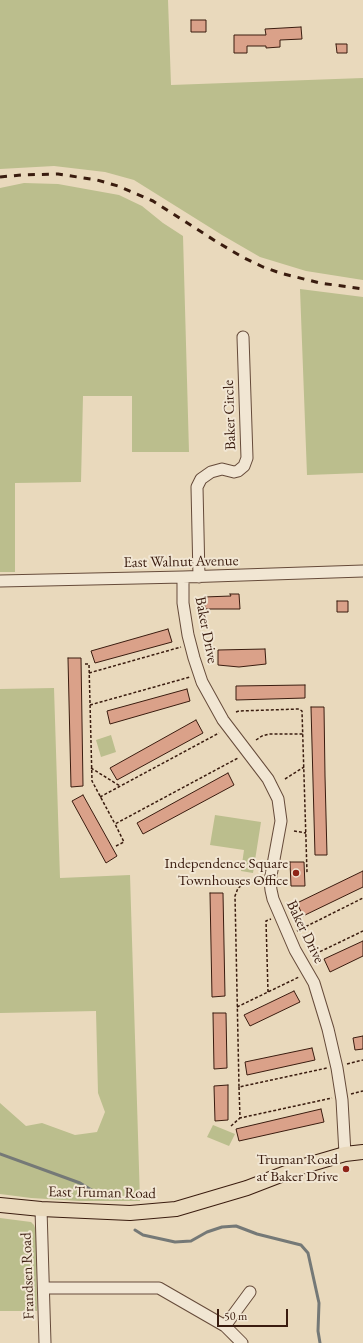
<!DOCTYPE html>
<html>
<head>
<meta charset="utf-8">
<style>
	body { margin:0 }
	#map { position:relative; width:363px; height:1343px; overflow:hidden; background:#e9d9bc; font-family:"EB Garamond",serif }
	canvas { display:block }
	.scale { position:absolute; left:217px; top:1309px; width:71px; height:18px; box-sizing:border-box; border:2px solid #3a1c0f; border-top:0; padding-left:5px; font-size:12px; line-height:14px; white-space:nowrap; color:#3a1c0f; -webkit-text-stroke:3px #f1e6d3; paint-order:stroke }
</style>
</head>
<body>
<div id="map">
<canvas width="363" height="1343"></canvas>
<div class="scale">50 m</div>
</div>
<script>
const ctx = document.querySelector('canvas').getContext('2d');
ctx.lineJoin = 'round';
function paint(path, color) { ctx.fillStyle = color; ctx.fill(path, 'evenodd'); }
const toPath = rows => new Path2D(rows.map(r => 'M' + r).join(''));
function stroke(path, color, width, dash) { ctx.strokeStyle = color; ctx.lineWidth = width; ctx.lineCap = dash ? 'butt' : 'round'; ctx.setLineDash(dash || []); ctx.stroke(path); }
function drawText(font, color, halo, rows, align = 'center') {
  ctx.font = font + ' "EB Garamond",serif'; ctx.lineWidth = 4; ctx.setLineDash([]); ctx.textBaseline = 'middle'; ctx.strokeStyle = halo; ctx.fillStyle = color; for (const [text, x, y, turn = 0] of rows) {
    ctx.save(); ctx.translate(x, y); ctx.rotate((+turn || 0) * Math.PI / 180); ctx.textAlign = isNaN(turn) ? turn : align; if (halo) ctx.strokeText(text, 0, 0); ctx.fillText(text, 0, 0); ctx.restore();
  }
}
paint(toPath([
	[0,0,168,0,171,85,363,78,363,280,306,271,260,257,222,235,134,180,105,172,54,166,0,169],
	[24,183,58,184,119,195,142,206,163,223,183,236,189,452,132,452,132,396,83,396,81,482,15,483,15,572,0,572,0,188],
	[300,289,363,297,363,473,307,475],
	[54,688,60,878,130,875,140,1201,79,1201,31,1198,0,1194,0,1103,26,1126,42,1123,75,1135,97,1132,105,1112,98,1093,96,1011,0,1013,0,689],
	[111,735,116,752,101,757,96,740],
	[215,815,261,822,253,873,241,871,244,850,210,845],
	[213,1125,235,1134,229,1146,207,1137],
	[0,1218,31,1222,34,1225,36,1231,37,1311,0,1311]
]), '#bbbe8d');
stroke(toPath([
	[0,1154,80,1183,98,1194],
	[135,1230,143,1235,175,1242,191,1241,207,1232,222,1227,236,1226,257,1234,301,1245,308,1253,319,1303,318,1331,320,1343]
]), '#757977', 3);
const building = toPath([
	[191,20,206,20,206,32,191,32,191,20],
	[301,27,302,39,280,40,280,47,266,48,266,46,247,46,247,53,234,53,234,35,266,35,265,29,301,27],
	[336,44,347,44,347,53,337,53,336,44],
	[230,594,239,594,240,609,205,609,204,597,231,596,230,594],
	[337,601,348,601,348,612,337,612,337,601],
	[168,629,172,642,95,663,91,651,168,629],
	[265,649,266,664,239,667,218,665,218,650,265,649],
	[68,658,81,658,83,786,71,787,68,658],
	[305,685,305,698,236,700,236,686,305,685],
	[187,689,190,701,110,724,107,711,187,689],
	[311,707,324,707,325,776,327,855,315,855,311,707],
	[196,720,203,733,117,780,110,768,196,720],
	[228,773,234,785,143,834,137,823,228,773],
	[83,795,117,856,106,863,72,801,83,795],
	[290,862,304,862,305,886,291,886,290,862],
	[363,871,363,887,303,916,297,903,363,871],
	[210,893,223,893,225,996,212,997,210,893],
	[363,941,363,956,330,972,324,959,363,941],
	[294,991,300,1002,250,1026,244,1015,294,991],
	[213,1013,226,1013,227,1068,214,1069,213,1013],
	[363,1036,363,1049,355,1050,353,1038,363,1036],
	[312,1048,315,1060,247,1075,245,1062,312,1048],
	[228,1085,228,1120,215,1121,214,1086,228,1085],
	[321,1109,324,1122,239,1141,236,1129,321,1109]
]);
paint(building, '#daa189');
stroke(building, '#3a1c0f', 1);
const minor = toPath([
	[183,577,183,603,188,635,194,658,202,682,223,720,268,779,278,799,281,821,270,881,271,890,273,899,295,950,314,983,328,1029,337,1068,342,1100,345,1154],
	[199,577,197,487,201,479,211,472,222,469,234,472,238,471,244,466,247,458,243,337],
	[0,581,183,577,363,571],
	[41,1209,45,1343],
	[44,1288,159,1288,225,1326,242,1343],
	[225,1326,250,1292]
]);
const major = toPath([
	[0,1205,41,1209,130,1213,176,1209,247,1188,304,1166,345,1154,363,1152]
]);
stroke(minor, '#664b3a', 13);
stroke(major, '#3a1c0f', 16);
stroke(toPath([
	[85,664,89,664,92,781,115,824],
	[89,673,181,647],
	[90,705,190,677],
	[236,712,239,711,299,709,302,711,307,873],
	[256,740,262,736,269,734,303,734],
	[91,768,120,786],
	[285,779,304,767],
	[100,797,219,733],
	[294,831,306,833],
	[116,846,124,842,115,824,238,758],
	[260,881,245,883,238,888,235,896,239,1087,327,1068],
	[297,931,363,898],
	[311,956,363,931],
	[268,992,266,921,271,919],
	[237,1007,299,977],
	[347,1064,363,1060],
	[239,1087,240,1118,332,1098],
	[351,1094,363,1091],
	[231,1126,240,1118]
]), '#3a1c0f', 1.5, [3, 2]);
stroke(minor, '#f1e6d3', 11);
stroke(major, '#e9d9bc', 14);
stroke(toPath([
	[0,177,21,175,58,174,97,180,118,186,153,201,217,242,244,258,263,267,280,273,320,283,363,289]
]), '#3a1c0f', 3, [7, 7]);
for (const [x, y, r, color] of [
	[296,873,4,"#8f2418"],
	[346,1169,4,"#8f2418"]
]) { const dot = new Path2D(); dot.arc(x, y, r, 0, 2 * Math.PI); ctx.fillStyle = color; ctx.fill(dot); stroke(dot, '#f1e6d3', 1.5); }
drawText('15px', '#3a1c0f', '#f1e6d3', [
	["Baker Circle",230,415,-92],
	["East Walnut Avenue",181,562,-1],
	["Baker Drive",206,630,79],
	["Baker Drive",305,932,64],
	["East Truman Road",102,1193,1],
	["Frandsen Road",28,1276,-92]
]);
drawText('15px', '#3a1c0f', '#f1e6d3', [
	["Independence Square",288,864],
	["Townhouses Office",288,881],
	["Truman Road",338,1160],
	["at Baker Drive",338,1177]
], 'right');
</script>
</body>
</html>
